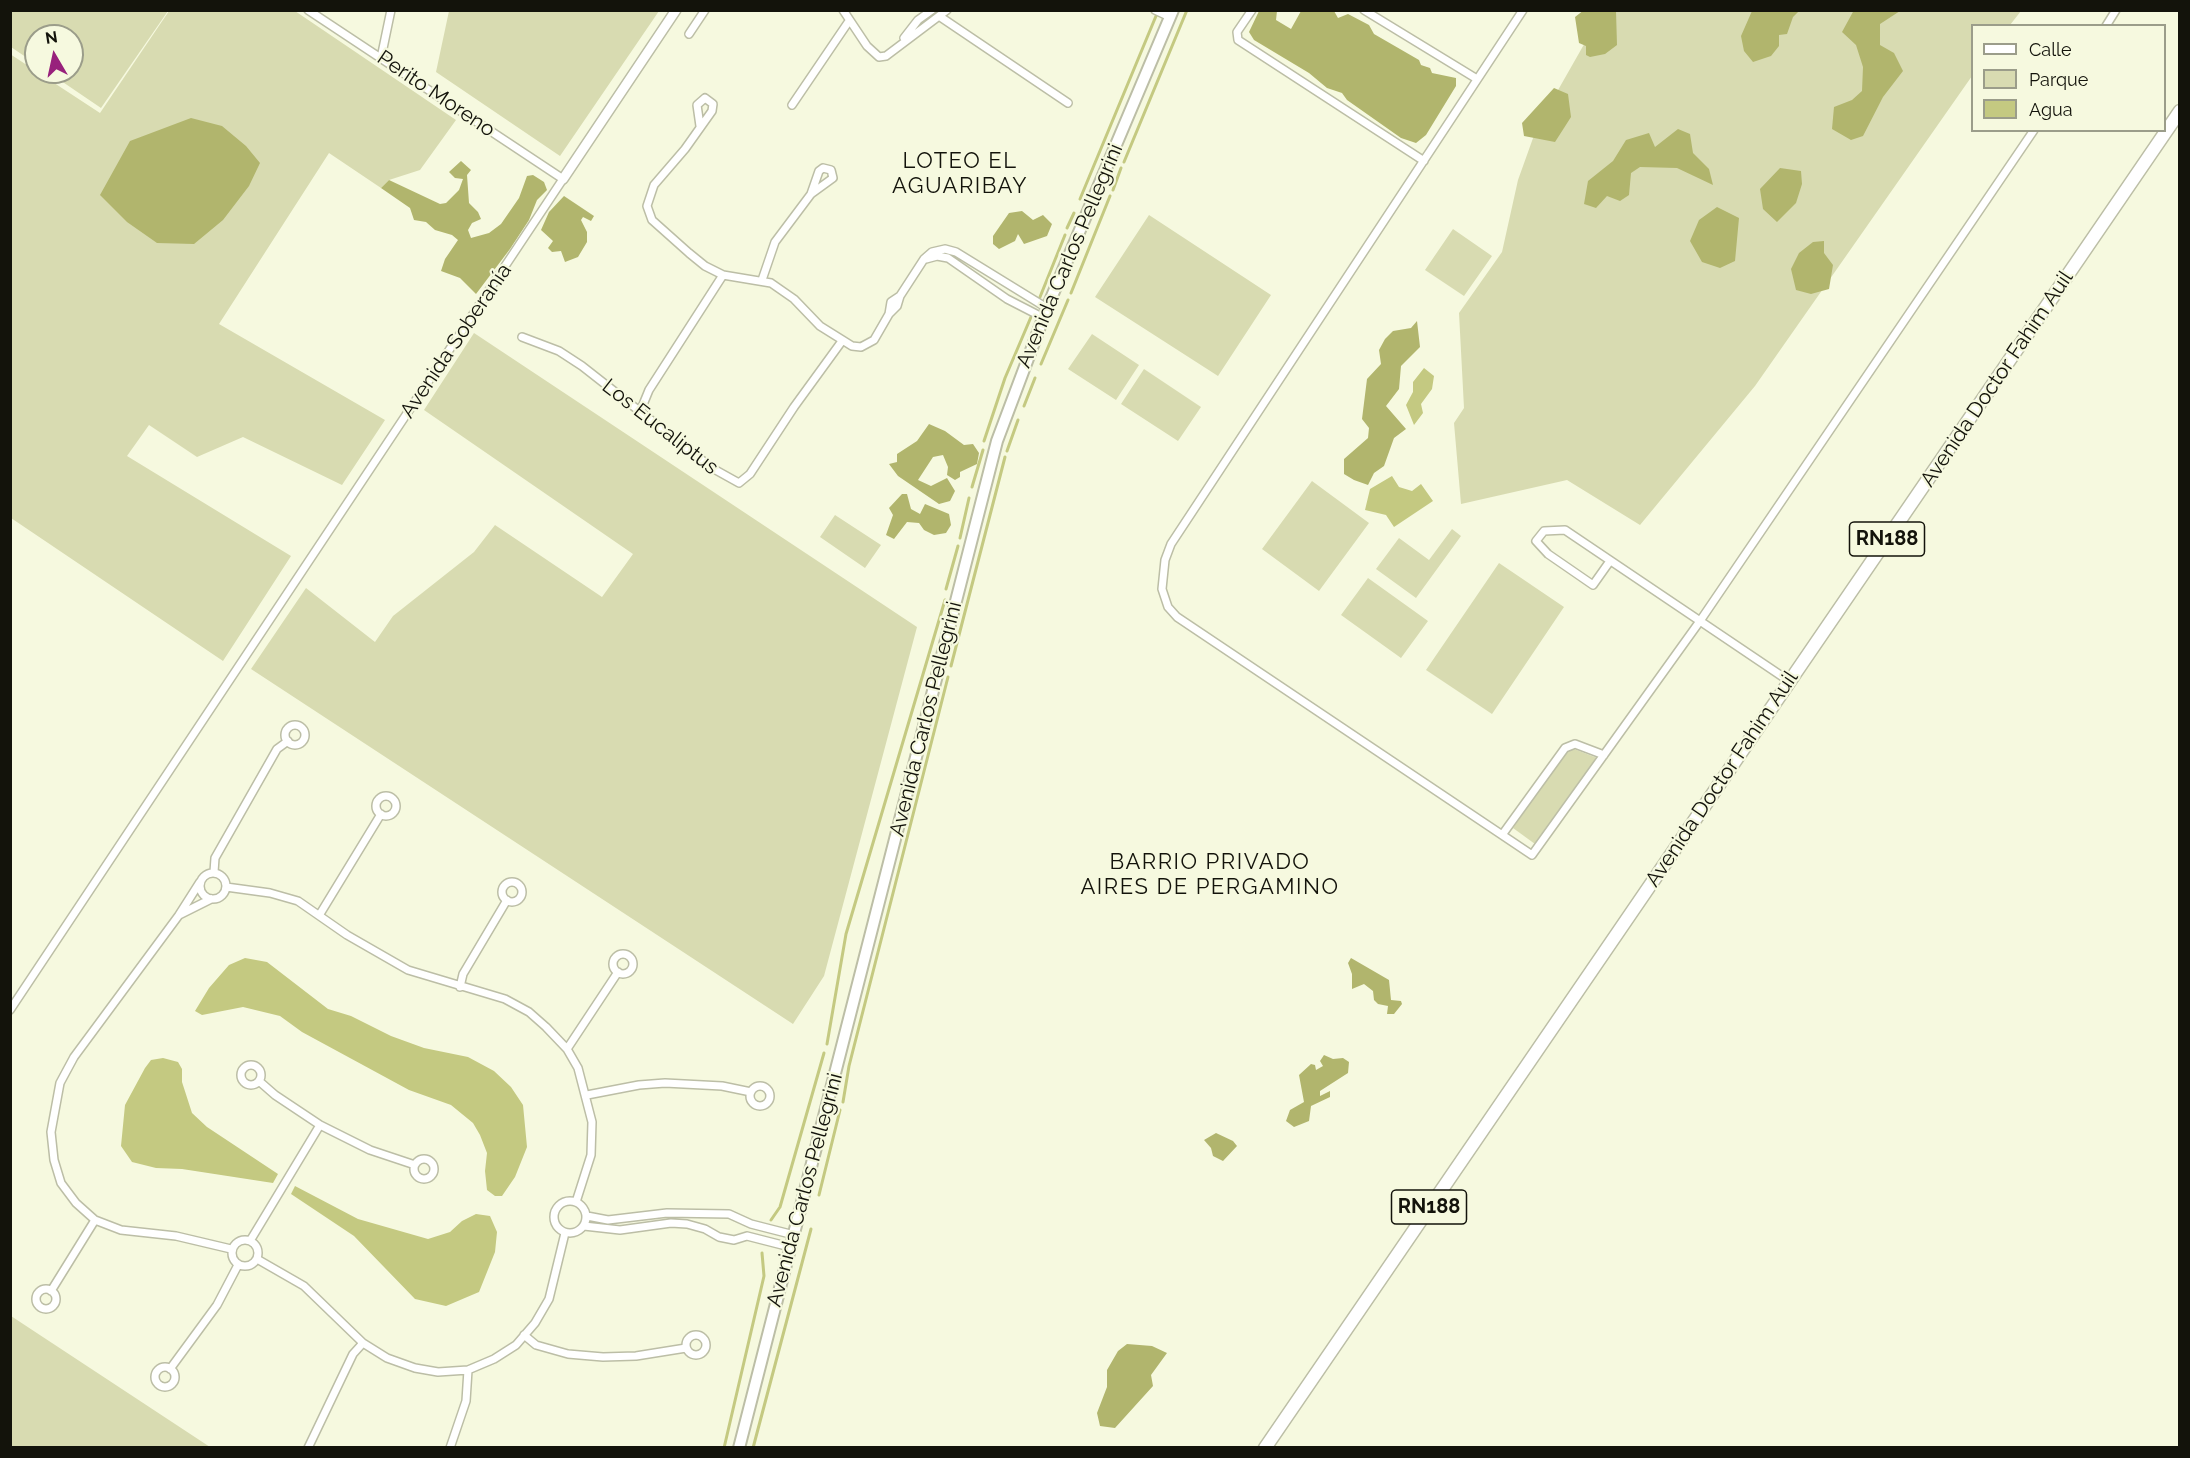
<!DOCTYPE html>
<html>
<head>
<meta charset="utf-8">
<style>
	body { margin:0 }
	#map { position:relative; width:2190px; height:1458px; overflow:hidden; background:#f6f9df; font-family:Raleway,sans-serif }
	canvas { display:block }
	.frame { position:absolute; inset:0; border:12px solid #13130b; pointer-events:none }
	.legend { position:absolute; left:1971px; top:24px; width:195px; height:108px; box-sizing:border-box; background:#f6f9df; border:2px solid #9b9d8a; margin:0; padding:8px 10px; list-style:none; font-size:18px; color:#13130b }
	.legend li { display:flex; align-items:center; gap:12px; height:30px }
	.legend b { width:30px; border:2px solid #9b9d8a }
	.north { position:absolute; left:24px; top:24px; width:60px; height:60px; box-sizing:border-box; background:#f6f9df; border:2px solid #9b9d8a; border-radius:50%; rotate:351deg; font-size:16px; font-weight:700; line-height:24px; text-align:center; color:#13130b }
	.north::after { content:''; display:block; margin:auto; width:21px; height:27px; background:#98217c; clip-path:polygon(50% 0,100% 100%,50% 72%,0 100%) }
</style>
</head>
<body>
<div id="map">
<canvas width="2190" height="1458"></canvas>
<div class="frame"></div>
<ul class="legend">
<li><b style="height:8px;background:#fff"></b>Calle</li>
<li><b style="height:16px;background:#d8dbb1"></b>Parque</li>
<li><b style="height:16px;background:#c4c981"></b>Agua</li>
</ul>
<div class="north">N</div>
</div>
<script>
const ctx = document.querySelector('canvas').getContext('2d');
ctx.lineJoin = 'round';
function paint(path, color) { ctx.fillStyle = color; ctx.fill(path, 'evenodd'); }
const toPath = rows => new Path2D(rows.map(r => 'M' + r).join(''));
function stroke(path, color, width, dash) { ctx.strokeStyle = color; ctx.lineWidth = width; ctx.lineCap = dash ? 'butt' : 'round'; ctx.setLineDash(dash || []); ctx.stroke(path); }
function drawText(font, color, halo, rows, align = 'center') {
  ctx.font = font + ' Raleway,sans-serif'; ctx.lineWidth = 4.5; ctx.setLineDash([]); ctx.textBaseline = 'middle'; ctx.strokeStyle = halo; ctx.fillStyle = color; for (const [text, x, y, turn = 0] of rows) {
    ctx.save(); ctx.translate(x, y); ctx.rotate((+turn || 0) * Math.PI / 180); ctx.textAlign = isNaN(turn) ? turn : align; if (halo) ctx.strokeText(text, 0, 0); ctx.fillText(text, 0, 0); ctx.restore();
  }
}
paint(toPath([
	[10,11,11,10,168,11,101,108,48,72,72,72,72,36,36,36,36,64,11,47],
	[169,11,295,11,456,120,420,170,389,180,381,188,329,153,219,324,385,420,342,485,243,437,197,457,149,425,127,456,291,556,223,661,11,518,10,54,100,113],
	[449,11,449,10,659,11,560,156,436,72],
	[1603,11,2021,11,2010,25,1972,26,1972,76,1755,386,1640,525,1567,480,1461,504,1454,423,1464,408,1459,313,1502,252,1518,180,1537,127],
	[1149,215,1271,295,1218,376,1095,297],
	[1453,229,1492,256,1464,296,1425,270],
	[474,333,917,627,824,976,793,1024,251,669,306,588,375,642,393,616,474,552,495,525,602,597,633,554,424,410],
	[1092,334,1139,365,1116,400,1068,369],
	[1144,369,1201,407,1178,441,1121,404],
	[1312,481,1369,523,1319,591,1262,549],
	[835,515,881,545,865,568,820,537],
	[1452,529,1461,536,1416,598,1376,569,1399,538,1429,560],
	[1499,563,1564,607,1492,714,1426,670],
	[1368,578,1428,621,1401,658,1341,615],
	[1574,749,1597,758,1535,844,1513,828,1566,752],
	[10,1316,11,1316,210,1447,11,1447]
]), '#d8dbb1');
paint(toPath([
	[1584,10,1616,11,1617,45,1605,54,1590,57,1586,55,1586,46,1579,43,1575,17],
	[1854,10,1900,11,1880,24,1880,45,1894,53,1903,71,1883,97,1863,136,1851,140,1832,129,1834,107,1852,100,1862,91,1863,67,1856,45,1842,32],
	[1259,11,1277,11,1276,20,1291,29,1301,11,1334,11,1338,18,1348,14,1369,25,1374,34,1419,60,1421,65,1430,68,1432,73,1456,78,1456,86,1426,135,1416,143,1401,138,1347,100,1342,93,1327,88,1309,73,1254,40,1249,32],
	[1752,11,1799,11,1793,17,1787,34,1779,35,1779,46,1771,56,1753,62,1744,51,1741,36],
	[1554,88,1568,94,1571,117,1564,128,1555,142,1524,136,1522,123],
	[191,118,222,126,246,146,260,163,249,186,223,220,194,244,157,243,127,222,100,195,130,141],
	[1678,129,1690,134,1693,153,1709,169,1713,185,1677,168,1640,167,1631,173,1629,195,1620,201,1607,196,1596,208,1584,204,1588,181,1613,161,1626,140,1649,133,1655,147],
	[461,161,471,170,467,175,469,203,478,212,481,219,472,223,468,230,471,238,489,233,501,224,519,198,527,176,533,175,544,182,547,190,537,200,529,220,510,249,476,294,460,278,441,271,445,259,458,240,452,235,435,230,426,222,414,220,410,208,381,188,389,180,440,204,446,203,459,190,463,179,455,178,449,172],
	[1780,168,1801,171,1802,184,1796,203,1777,222,1763,209,1760,189],
	[564,196,594,216,591,221,583,217,581,220,587,232,587,242,578,257,565,262,561,251,552,252,548,248,553,241,541,230,549,212],
	[1717,207,1739,218,1735,261,1720,268,1702,262,1690,241,1699,220],
	[1022,211,1033,220,1043,215,1052,224,1047,236,1024,244,1018,234,1015,241,999,249,993,244,993,236,1009,213],
	[1824,241,1824,253,1833,265,1829,289,1811,294,1796,290,1791,269,1799,253,1813,242],
	[1417,321,1420,347,1401,366,1399,389,1386,406,1406,429,1394,438,1384,466,1374,473,1368,485,1354,480,1344,474,1344,459,1368,438,1369,428,1362,419,1367,379,1381,364,1379,350,1385,339,1393,331,1411,328],
	[929,424,945,431,964,445,973,444,979,453,977,464,960,472,960,477,955,480,947,475,948,467,943,455,933,457,918,480,931,486,947,478,955,491,950,501,939,504,898,476,889,464,897,462,897,454,917,441],
	[902,494,907,494,911,509,920,514,925,504,949,514,951,525,946,533,934,535,924,530,919,523,907,522,894,539,886,535,893,515,889,508],
	[1351,958,1389,980,1391,1000,1401,1001,1402,1004,1394,1014,1387,1014,1388,1006,1378,1004,1374,1000,1373,991,1364,984,1352,989,1352,974,1348,963],
	[1324,1055,1333,1059,1343,1058,1349,1062,1348,1073,1320,1091,1320,1096,1330,1091,1330,1097,1311,1106,1309,1121,1294,1127,1286,1121,1290,1110,1304,1102,1299,1075,1311,1064,1315,1065,1316,1070,1323,1066,1320,1061],
	[1216,1133,1233,1141,1237,1146,1223,1161,1213,1156,1211,1148,1204,1140],
	[1127,1344,1152,1346,1167,1353,1151,1375,1153,1386,1115,1428,1100,1426,1097,1413,1107,1387,1107,1370,1118,1351]
]), '#b1b56d');
paint(toPath([
	[1424,368,1434,376,1432,389,1421,404,1423,413,1414,425,1406,405,1413,392,1413,382],
	[1392,476,1399,487,1412,491,1421,484,1433,501,1394,527,1386,515,1365,510,1370,489],
	[245,958,267,962,328,1009,351,1016,391,1036,424,1048,468,1057,494,1071,511,1087,523,1105,527,1147,515,1177,502,1196,495,1196,487,1190,485,1171,487,1153,480,1135,473,1123,451,1105,409,1090,302,1032,280,1016,243,1007,202,1015,195,1011,209,988,229,965],
	[163,1058,178,1062,182,1069,182,1082,192,1113,207,1127,278,1174,273,1183,182,1169,156,1168,132,1162,121,1146,125,1105,145,1068,151,1060],
	[295,1186,358,1219,428,1239,450,1232,462,1221,476,1214,490,1216,497,1232,495,1252,479,1292,446,1306,415,1299,354,1236,291,1194]
]), '#c4c981');
stroke(toPath([
	[1124,162,1187,10],
	[1113,190,1121,168],
	[1080,199,1156,16],
	[1067,228,1074,213],
	[1071,293,1110,196],
	[1040,297,1065,235],
	[1041,364,1068,300],
	[1024,406,1035,378],
	[984,441,1005,378,1031,317],
	[1007,451,1018,420],
	[972,487,983,450],
	[960,538,969,498],
	[946,589,958,546],
	[951,666,1005,457],
	[827,1044,846,934,945,600],
	[843,1102,849,1066,948,677],
	[819,1195,840,1110],
	[771,1220,780,1207,824,1053],
	[724,1448,764,1276,762,1253],
	[753,1448,811,1229]
]), '#c4c981', 3);
const minor = toPath([
	[843,10,867,46,879,57,886,56,947,10],
	[1155,10,1170,17],
	[1252,10,1237,32,1238,40,1424,161],
	[1364,10,1477,79],
	[1523,10,1171,544,1165,560,1162,589,1168,607,1177,617,1532,855,1700,621,2034,130],
	[939,16,1068,103],
	[2106,26,2116,10],
	[689,34,705,10],
	[904,38,918,20,932,10],
	[381,58,391,10],
	[792,105,849,21],
	[700,126,697,105,705,98,713,104,712,111,685,149,654,185,647,206,652,220,689,253,705,266,723,275,771,283,794,299,820,326,852,346,861,347,874,340,889,314,891,302,900,296],
	[926,259,937,256,948,258,1007,299,1044,318],
	[762,280,775,242,811,194,833,178,831,170,823,168,819,171,811,194],
	[890,313,897,306,900,296,924,259,932,252,945,249,956,252,1047,308],
	[522,337,559,351,582,366,712,468,739,483,750,474,794,407,842,341],
	[640,412,649,390,723,275],
	[1610,561,1593,585,1548,554,1536,541,1544,531,1565,530,1789,681],
	'285 735a10 10 0 1 1 20 0a10 10 0 1 1-20 0Z',
	'376 806a10 10 0 1 1 20 0a10 10 0 1 1-20 0Z',
	[1502,835,1565,748,1575,744,1604,755],
	[214,872,215,858,277,749,288,741],
	'200 886a13 13 0 1 1 26 0a13 13 0 1 1-26 0Z',
	'502 892a10 10 0 1 1 20 0a10 10 0 1 1-20 0Z',
	[226,887,270,893,298,901,347,935,408,970,505,999,529,1012,546,1027,567,1049,578,1068,592,1122,591,1155,576,1202],
	[211,899,179,915,74,1057,60,1083,51,1132,54,1160,61,1183,76,1203,95,1220,121,1230,176,1236,231,1249],
	[320,914,381,814],
	[179,915,200,882],
	'613 964a10 10 0 1 1 20 0a10 10 0 1 1-20 0Z',
	[460,987,463,974,507,900],
	[10,1010,563,179,308,10],
	[567,1049,618,972],
	'241 1075a10 10 0 1 1 20 0a10 10 0 1 1-20 0Z',
	[259,1081,275,1095,320,1125,370,1150,415,1165],
	'750 1096a10 10 0 1 1 20 0a10 10 0 1 1-20 0Z',
	[587,1095,639,1085,665,1083,722,1086,751,1092],
	'414 1169a10 10 0 1 1 20 0a10 10 0 1 1-20 0Z',
	'554 1217a16 16 0 1 1 32 0a16 16 0 1 1-32 0Z',
	[587,1216,608,1220,667,1213,729,1214,751,1224,794,1235],
	[584,1226,620,1230,671,1223,687,1224,705,1229,719,1237,734,1240,747,1236,790,1247],
	'232 1253a13 13 0 1 1 26 0a13 13 0 1 1-26 0Z',
	[250,1241,320,1125],
	[257,1259,304,1286,363,1343,387,1358,415,1368,438,1372,468,1370,494,1359,516,1345,535,1323,549,1299,565,1233],
	'36 1299a10 10 0 1 1 20 0a10 10 0 1 1-20 0Z',
	[51,1291,95,1220],
	[524,1335,536,1345,568,1354,603,1357,636,1356,686,1348],
	'686 1345a10 10 0 1 1 20 0a10 10 0 1 1-20 0Z',
	'155 1377a10 10 0 1 1 20 0a10 10 0 1 1-20 0Z',
	[170,1369,217,1305,238,1265],
	[308,1448,353,1354,363,1343],
	[450,1448,466,1401,468,1370]
]);
const tertiary = toPath([
	[563,179,676,10]
]);
const secondary = toPath([
	[739,1448,997,441,1047,308,1173,10]
]);
const trunk = toPath([
	[1265,1448,2180,111]
]);
stroke(minor, '#bcbea6', 10);
stroke(tertiary, '#bcbea6', 12);
stroke(secondary, '#bcbea6', 14);
stroke(trunk, '#bcbea6', 15);
stroke(minor, '#fff', 7);
stroke(tertiary, '#fff', 9);
stroke(secondary, '#fff', 10);
stroke(trunk, '#fff', 12);
for (const [x, y, w] of [
	[1887,539,75],
	[1429,1207,75]
]) { const box = new Path2D(); box.roundRect(x - w / 2, y - 17, w, 34, 4.5); ctx.fillStyle = '#f6f9df'; ctx.fill(box); stroke(box, '#13130b', 1.5); }
drawText('bold 20px', '#13130b', null, [
	["RN188",1887,539],
	["RN188",1429,1207]
]);
drawText('21px', '#13130b', '#f6f9df', [
	["Perito Moreno",436,94,34],
	["Avenida Carlos Pellegrini",1070,256,-67],
	["Avenida Soberanía",456,341,-56],
	["Avenida Doctor Fahim Auil",1997,379,-56],
	["Los Eucaliptus",660,427,38],
	["Avenida Carlos Pellegrini",926,719,-76],
	["Avenida Doctor Fahim Auil",1722,779,-56],
	["Avenida Carlos Pellegrini",805,1190,-75]
]);
ctx.letterSpacing = '1.5px';
drawText('22px', '#13130b', '#f6f9df', [
	["LOTEO EL",960,161],
	["AGUARIBAY",960,186],
	["BARRIO PRIVADO",1210,862],
	["AIRES DE PERGAMINO",1210,887]
]);
ctx.letterSpacing = '0px';
</script>
</body>
</html>
